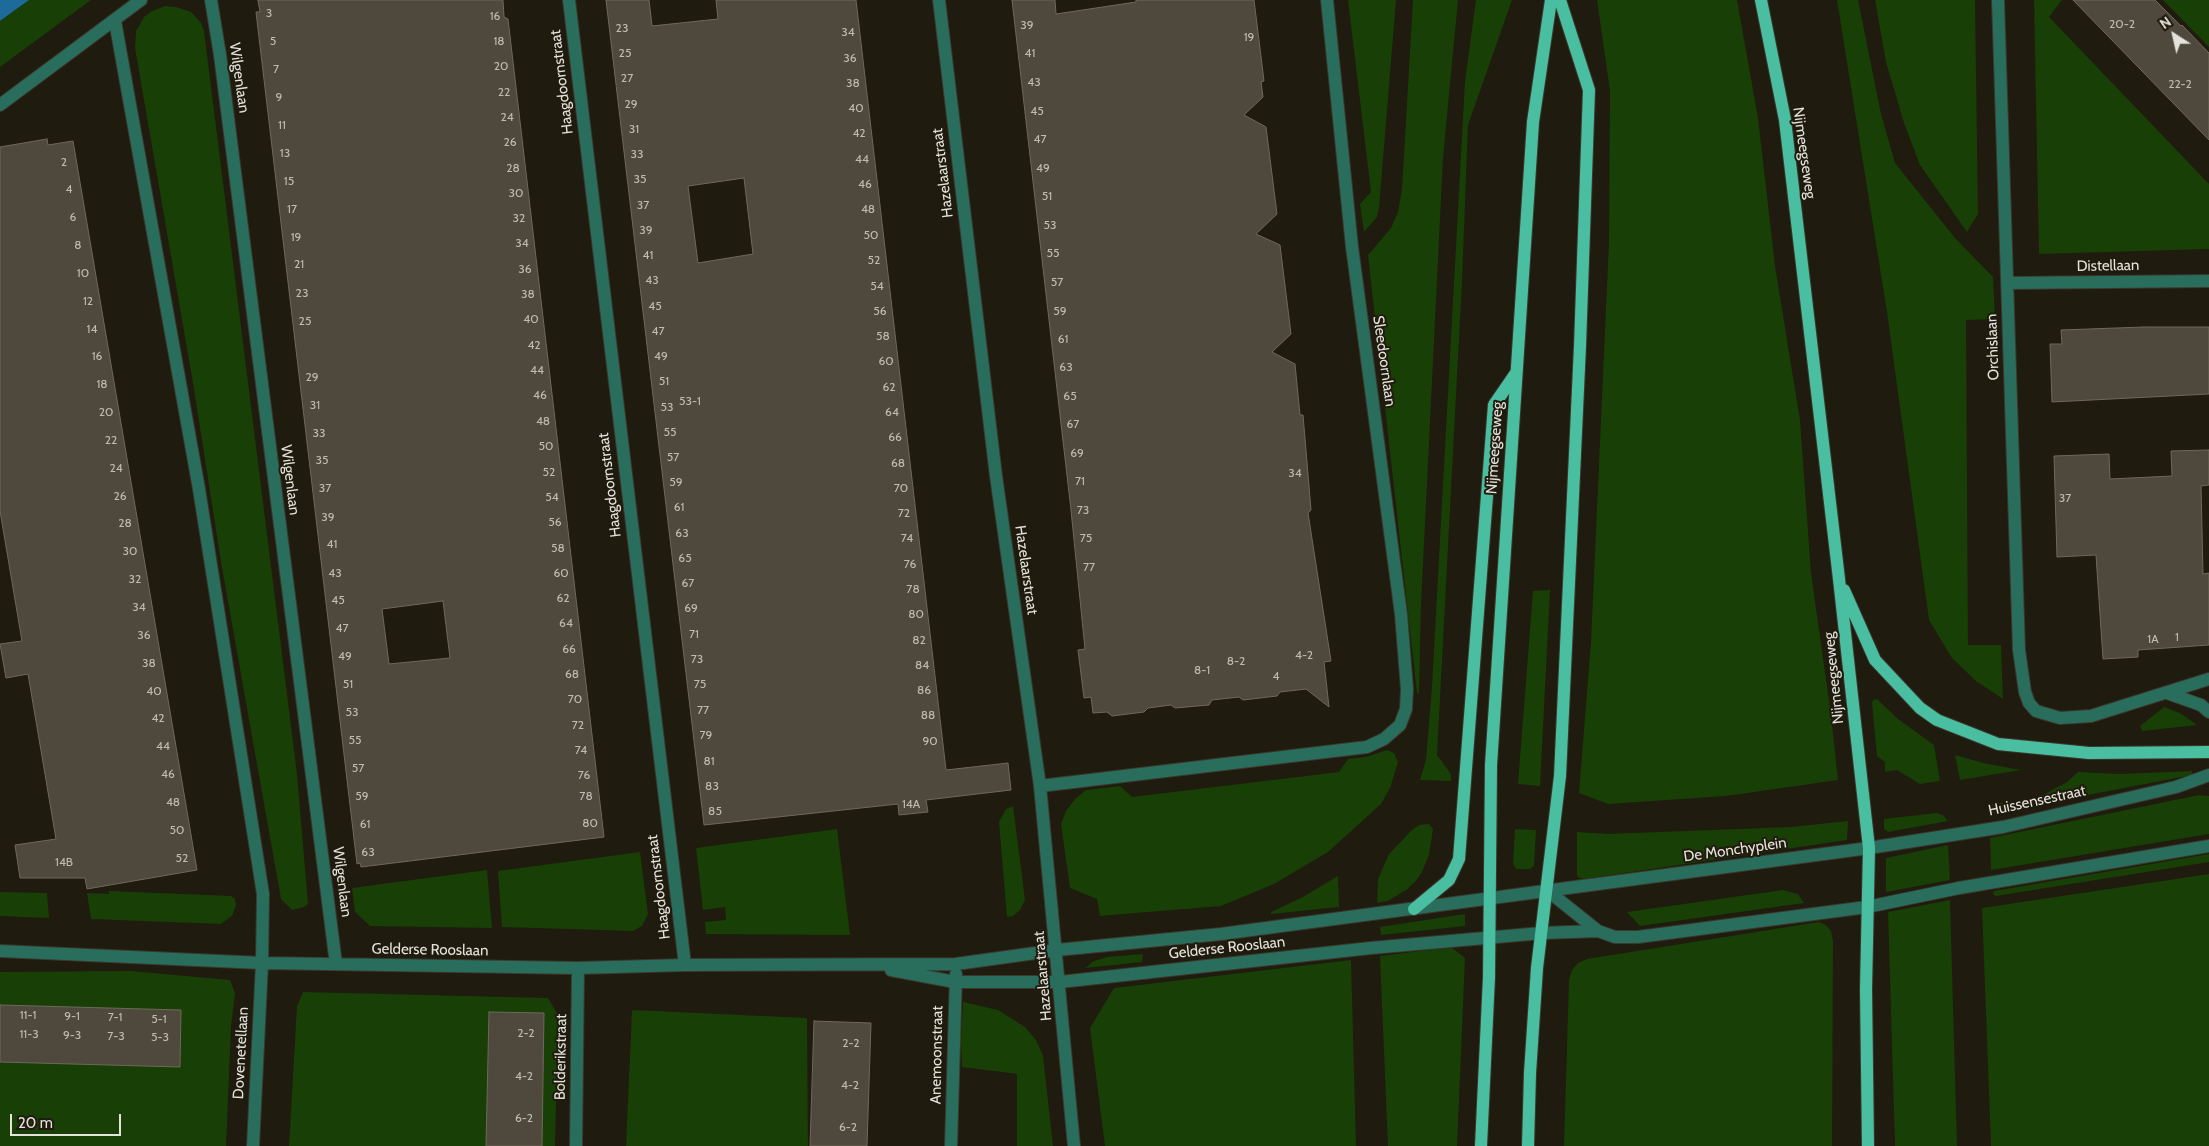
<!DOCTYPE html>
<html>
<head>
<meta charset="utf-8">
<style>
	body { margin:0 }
	#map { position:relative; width:2209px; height:1146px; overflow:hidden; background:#1f1b0e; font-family:Cabin,sans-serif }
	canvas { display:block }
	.north { position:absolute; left:2149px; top:10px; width:50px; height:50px; -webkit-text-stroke:4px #1f1b0e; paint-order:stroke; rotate:325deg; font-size:14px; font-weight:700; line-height:20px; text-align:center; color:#e4e2da }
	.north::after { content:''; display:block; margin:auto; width:18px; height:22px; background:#e4e2da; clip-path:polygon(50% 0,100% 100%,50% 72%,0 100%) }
	.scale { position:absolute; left:10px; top:1114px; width:111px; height:22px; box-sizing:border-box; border:2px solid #e4e2da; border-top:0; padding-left:6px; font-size:15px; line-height:18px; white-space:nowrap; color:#e4e2da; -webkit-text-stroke:4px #1f1b0e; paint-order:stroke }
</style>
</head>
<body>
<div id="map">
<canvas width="2209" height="1146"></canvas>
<div class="north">N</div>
<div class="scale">20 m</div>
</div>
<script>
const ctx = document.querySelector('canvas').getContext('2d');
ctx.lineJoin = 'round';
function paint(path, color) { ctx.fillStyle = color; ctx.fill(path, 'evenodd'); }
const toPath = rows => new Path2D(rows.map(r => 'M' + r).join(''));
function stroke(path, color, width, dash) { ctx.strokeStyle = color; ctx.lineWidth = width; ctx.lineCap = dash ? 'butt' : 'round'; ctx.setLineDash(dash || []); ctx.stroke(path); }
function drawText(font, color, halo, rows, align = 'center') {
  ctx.font = font + ' Cabin,sans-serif'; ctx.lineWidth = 4; ctx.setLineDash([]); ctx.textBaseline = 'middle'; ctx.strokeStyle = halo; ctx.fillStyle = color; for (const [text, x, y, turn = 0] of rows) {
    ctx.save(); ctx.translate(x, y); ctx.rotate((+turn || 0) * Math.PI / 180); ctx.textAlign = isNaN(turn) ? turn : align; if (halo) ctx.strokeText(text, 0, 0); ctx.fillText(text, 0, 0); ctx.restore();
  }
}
paint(toPath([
	[29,0,91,0,0,67,0,21],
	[1348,0,1396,0,1379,208,1377,217,1364,232,1360,204,1371,192],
	[1413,0,1458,0,1443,158,1421,604,1419,694,1417,693,1368,255,1391,228,1398,212,1402,189],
	[1476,0,1512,0,1468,125,1462,281,1437,755,1451,774,1451,781,1420,780,1426,760,1432,686,1465,81],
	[1597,0,1737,0,1758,118,1775,266,1800,420,1811,573,1831,715,1838,780,1726,796,1608,804,1579,793,1591,642,1609,242,1610,91],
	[1837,0,1858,0,1881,114,1895,163,1955,238,1993,277,1995,319,1966,320,1968,645,2001,645,2003,699,1976,681,1952,658,1929,620,1887,312],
	[1875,0,1975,0,1978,214,1967,232,1920,165,1904,123,1886,62],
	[2034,0,2062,0,2049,17,2209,184,2209,249,2039,254],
	[2163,0,2209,0,2209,47],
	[165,6,176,7,191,12,201,23,204,31,297,774,308,904,304,907,292,910,281,899,221,562,194,389,135,48,136,31,144,17,152,11],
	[1550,590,1540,786,1518,784,1533,591],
	[1877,699,1898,719,1934,745,1940,781,1920,784,1897,770,1885,772,1885,762,1877,756,1872,703,1873,700],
	[2164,707,2180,713,2197,725,2142,731,2140,726],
	[1387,750,1394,753,1398,762,1390,788,1381,804,1328,852,1274,884,1221,906,1100,916,1097,899,1070,888,1061,824,1066,811,1075,799,1086,790,1120,786,1132,797,1339,772,1348,759,1366,757],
	[1955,755,1983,763,2021,770,1960,780],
	[2192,771,2192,775,1989,814,1988,805,2024,800,2041,796,2067,782,2078,772,2120,774],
	[2199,795,2209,796,2209,834,1991,870,1990,838],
	[1013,806,1025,900,1020,910,1013,916,1007,917,999,822,1006,809],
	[1936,813,1943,815,1948,821,1888,832,1884,829,1884,819],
	[1848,821,1847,840,1584,879,1579,878,1577,875,1577,832,1608,834,1791,827],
	[1429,824,1433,829,1429,855,1422,872,1415,882,1406,890,1388,901,1377,903,1378,879,1389,854,1411,831,1419,825],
	[837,829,850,935,706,934,705,922,726,920,725,907,703,910,696,848],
	[1515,829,1536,830,1534,866,1530,869,1516,869,1513,864],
	[1948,845,1950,880,1886,892,1886,858],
	[640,852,648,914,642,926,633,931,502,927,498,871],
	[2209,854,2209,862,1996,896,1993,894,1994,891],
	[487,870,492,928,370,926,355,912,352,888],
	[2209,874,2209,1146,1991,1146,1982,908],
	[1338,876,1339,907,1271,914,1271,912,1303,897],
	[1783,890,1798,894,1804,903,1640,926,1627,912],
	[109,891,231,896,235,899,236,905,232,916,221,924,91,919,87,893,109,894],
	[0,892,47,893,49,918,0,916],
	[1950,900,1957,1146,1895,1146,1888,912],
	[1465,914,1465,926,1381,935,1380,927],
	[1819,922,1826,925,1831,931,1833,941,1832,1146,1564,1146,1569,980,1572,970,1578,963,1587,959],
	[1451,947,1465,958,1457,1146,1388,1146,1380,956],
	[1143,954,1142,962,1085,968,1094,961,1107,957],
	[1351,960,1356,1146,1105,1146,1090,1028,1114,988],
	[131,971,230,980,235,993,231,1026,226,1146,0,1146,0,972],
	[303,992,548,998,558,1015,555,1146,289,1146,297,1006],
	[963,1002,998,1010,1025,1027,1036,1040,1043,1056,1053,1146,1017,1146,1017,1074,962,1067,961,1041],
	[632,1010,807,1018,808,1146,626,1146]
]), '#183f06');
paint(toPath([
	[0,0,29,0,0,21]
]), '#1d6b9b');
const building = toPath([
	[258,0,503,0,504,17,508,19,604,837,361,867,360,863,357,864,256,12,260,12,258,0],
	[443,601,450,658,389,664,382,609,443,601],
	[606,0,649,0,652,26,718,19,716,0,856,0,946,770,1008,763,1011,790,926,800,928,812,899,815,898,804,704,825,606,0],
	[744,178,753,254,698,263,688,186,744,178],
	[1012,0,1055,0,1056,14,1136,2,1136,0,1254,0,1264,81,1261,82,1263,97,1244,115,1266,127,1277,214,1256,234,1280,245,1291,334,1272,352,1295,364,1300,415,1303,415,1311,510,1308,513,1331,661,1324,662,1329,707,1306,689,1280,692,1277,696,1243,700,1239,697,1212,700,1209,705,1175,708,1171,705,1148,708,1144,712,1112,716,1107,712,1093,713,1091,697,1084,698,1078,650,1085,649,1071,510,1012,0],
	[2073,0,2155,0,2181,26,2182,25,2209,53,2209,140,2073,0],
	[47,139,48,145,73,141,197,870,87,889,85,878,20,878,15,845,56,839,28,674,6,678,0,644,22,641,0,511,0,147,47,139],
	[2144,327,2209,327,2209,394,2052,402,2050,344,2062,344,2061,330,2144,327],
	[2209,450,2209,485,2201,486,2203,574,2209,573,2209,645,2138,650,2138,657,2103,659,2096,555,2057,557,2054,456,2109,454,2110,479,2172,476,2171,451,2209,450],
	[0,1005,181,1010,180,1067,0,1062,0,1005],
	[489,1012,544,1013,542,1146,486,1146,489,1012],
	[814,1021,871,1023,867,1146,810,1146,814,1021]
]);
paint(building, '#4e493c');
stroke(building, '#6e695b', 1);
const minor = toPath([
	[211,0,220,55,336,964],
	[569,0,685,965],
	[939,0,996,476,1040,786,1074,1146],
	[1998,0,2019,650,2025,692,2029,703,2036,711,2060,718,2091,716,2209,679],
	[115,21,199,489,263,894,262,963,253,1146],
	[0,105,141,0],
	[2007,283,2209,281],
	[2167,693,2201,705,2209,712],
	[1040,786,1367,747,1384,739,1400,725,1406,709,1407,689,1401,614,1352,247,1327,0],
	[1548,891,1598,931,1615,937,1638,937,1867,907,1959,888,2209,846],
	[0,951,262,963,578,968,685,965,956,964,1057,950,1221,934,1869,848,2003,827,2176,787,2209,775],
	[891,970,955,982,1060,982,1371,948,1542,933,1598,931],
	[576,1146,578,968],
	[951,1146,956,974]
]);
const major = toPath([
	[1761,0,1785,120,1839,579,1869,848,1866,989,1868,1146],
	[1844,590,1875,660,1920,708,1937,720,1998,744,2089,753,2209,752],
	[1414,909,1449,880,1459,859,1494,405,1516,373],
	[1481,1146,1489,977,1491,765,1533,122,1551,0],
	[1528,1146,1530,1073,1537,968,1560,776,1580,346,1589,90,1560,0]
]);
stroke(minor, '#3b372b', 14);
stroke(major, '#3b372b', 14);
stroke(minor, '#296e5d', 12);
stroke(major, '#4abea1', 12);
drawText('12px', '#bebcb2', null, [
	["3",269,13],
	["16",495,16],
	["20-2",2122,24],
	["39",1027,25],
	["23",622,28],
	["34",848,32],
	["19",1249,37],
	["5",273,41],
	["18",499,41],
	["25",625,53],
	["41",1030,53],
	["36",850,58],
	["20",501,66],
	["7",276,69],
	["27",627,78],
	["43",1034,82],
	["38",853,83],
	["22-2",2180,84],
	["22",504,92],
	["9",279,97],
	["29",631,104],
	["40",856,108],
	["45",1037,111],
	["24",507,117],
	["11",282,125],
	["31",634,129],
	["42",859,133],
	["47",1040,139],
	["26",510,142],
	["13",285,153],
	["33",637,154],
	["44",862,159],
	["2",64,162],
	["28",513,168],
	["49",1043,168],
	["35",640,179],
	["15",289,181],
	["46",865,184],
	["4",69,189],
	["30",516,193],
	["51",1047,196],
	["37",643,205],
	["17",292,209],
	["48",868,209],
	["6",73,217],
	["32",519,218],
	["53",1050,225],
	["39",646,230],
	["50",871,235],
	["19",296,237],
	["34",522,243],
	["8",78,245],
	["55",1053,253],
	["41",648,255],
	["52",874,260],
	["21",299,264],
	["36",525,269],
	["10",83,273],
	["43",652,280],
	["57",1057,282],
	["54",877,286],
	["23",302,293],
	["38",528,294],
	["12",88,301],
	["45",655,306],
	["56",880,311],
	["59",1060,311],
	["40",531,319],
	["25",305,321],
	["14",92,329],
	["47",658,331],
	["58",883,336],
	["61",1063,339],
	["42",534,345],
	["16",97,356],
	["49",661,356],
	["60",886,361],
	["63",1066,367],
	["44",537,370],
	["29",312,377],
	["51",664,381],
	["18",102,384],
	["62",889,387],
	["46",540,395],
	["65",1070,396],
	["53-1",690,401],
	["31",315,405],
	["53",667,407],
	["20",106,412],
	["64",892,412],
	["48",543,421],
	["67",1073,424],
	["55",670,432],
	["33",319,433],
	["66",895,437],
	["22",111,440],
	["50",546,446],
	["69",1077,453],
	["57",673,457],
	["35",322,460],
	["68",898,463],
	["24",116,468],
	["52",549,472],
	["34",1295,473],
	["71",1080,481],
	["59",676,482],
	["37",325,488],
	["70",901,488],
	["26",120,496],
	["54",552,497],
	["37",2065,498],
	["61",679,507],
	["73",1083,510],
	["72",904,513],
	["39",328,517],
	["56",555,522],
	["28",125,523],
	["63",682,533],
	["74",907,538],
	["75",1086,538],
	["41",332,544],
	["58",558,548],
	["30",130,551],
	["65",685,558],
	["76",910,564],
	["77",1089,567],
	["43",335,573],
	["60",561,573],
	["32",135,579],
	["67",688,583],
	["78",913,589],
	["62",563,598],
	["45",338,600],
	["34",139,607],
	["69",691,608],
	["80",916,614],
	["64",566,623],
	["47",342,628],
	["71",694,634],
	["36",144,635],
	["1",2177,637],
	["1A",2153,639],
	["82",919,640],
	["66",569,649],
	["4-2",1304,655],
	["49",345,656],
	["73",697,659],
	["8-2",1236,661],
	["38",149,663],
	["84",922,665],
	["8-1",1202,670],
	["68",572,674],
	["4",1276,676],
	["51",348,684],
	["75",700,684],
	["86",924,690],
	["40",154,691],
	["70",575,699],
	["77",703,710],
	["53",352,712],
	["88",928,715],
	["42",158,718],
	["72",578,725],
	["79",706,735],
	["55",355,740],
	["90",930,741],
	["44",163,746],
	["74",581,750],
	["81",709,761],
	["57",358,768],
	["46",168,774],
	["76",584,775],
	["83",712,786],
	["59",362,796],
	["78",586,796],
	["48",173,802],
	["14A",911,804],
	["85",715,811],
	["80",590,823],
	["61",365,824],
	["50",177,830],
	["63",368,852],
	["52",182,858],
	["14B",64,862],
	["11-1",28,1015],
	["9-1",72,1016],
	["7-1",115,1017],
	["5-1",159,1019],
	["2-2",526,1033],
	["11-3",29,1034],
	["9-3",72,1035],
	["7-3",116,1036],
	["5-3",160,1037],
	["2-2",851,1043],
	["4-2",524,1076],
	["4-2",850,1085],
	["6-2",524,1118],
	["6-2",848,1127]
]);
drawText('15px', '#e4e2da', '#1f1b0e', [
	["Wilgenlaan",239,78,82],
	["Haagdoornstraat",562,82,-97],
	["Nijmeegseweg",1804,153,82],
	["Hazelaarstraat",943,173,-97],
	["Distellaan",2108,266,-1],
	["Orchislaan",1993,347,-92],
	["Sleedoornlaan",1384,361,82],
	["Nijmeegseweg",1495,448,-86],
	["Wilgenlaan",290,480,83],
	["Haagdoornstraat",610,485,-97],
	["Hazelaarstraat",1026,570,82],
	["Nijmeegseweg",1834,678,-96],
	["Huissensestraat",2037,801,-12],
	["De Monchyplein",1735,850,-8],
	["Wilgenlaan",342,882,83],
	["Haagdoornstraat",659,887,-97],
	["Gelderse Rooslaan",1227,948,-6],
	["Gelderse Rooslaan",430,950,1],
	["Hazelaarstraat",1043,976,-95],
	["Dovenetellaan",241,1053,-87],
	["Anemoonstraat",937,1055,-89],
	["Bolderikstraat",561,1057,-89]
]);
</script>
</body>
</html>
